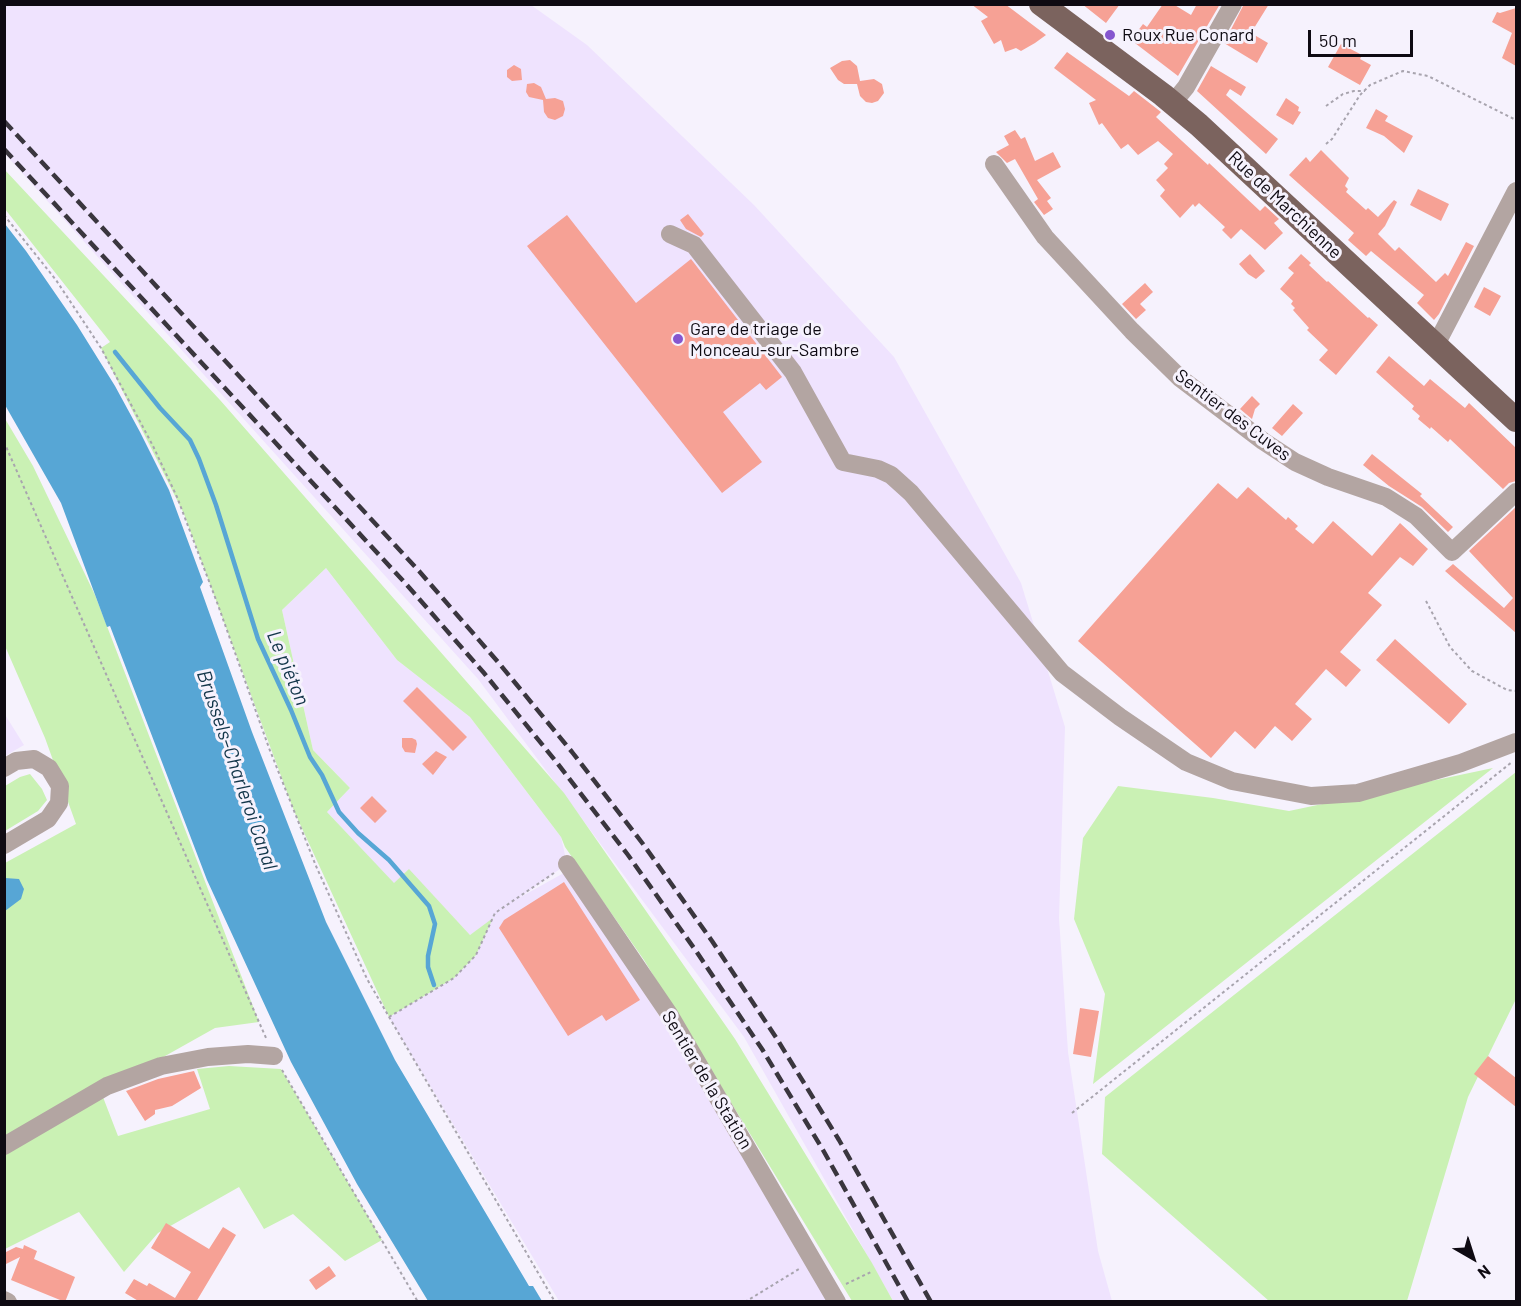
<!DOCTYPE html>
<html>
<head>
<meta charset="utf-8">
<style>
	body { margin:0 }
	#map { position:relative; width:1521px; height:1306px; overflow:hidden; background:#f6f2fd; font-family:Barlow,sans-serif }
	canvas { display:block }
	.frame { position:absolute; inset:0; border:6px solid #0e0a12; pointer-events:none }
	.north { position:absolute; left:1443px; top:1228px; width:60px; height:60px; -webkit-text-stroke:4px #f6f2fd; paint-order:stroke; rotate:141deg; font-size:16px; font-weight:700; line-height:24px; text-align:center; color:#0e0a12 }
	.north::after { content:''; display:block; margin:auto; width:21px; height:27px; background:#0e0a12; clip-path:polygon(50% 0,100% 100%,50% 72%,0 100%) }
	.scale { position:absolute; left:1308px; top:30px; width:105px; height:27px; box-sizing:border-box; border:3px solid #0e0a12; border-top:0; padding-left:8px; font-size:18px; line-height:21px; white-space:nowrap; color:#0e0a12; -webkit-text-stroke:4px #f6f2fd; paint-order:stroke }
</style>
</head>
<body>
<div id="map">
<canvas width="1521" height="1306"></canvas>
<div class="frame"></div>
<div class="north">N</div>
<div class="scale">50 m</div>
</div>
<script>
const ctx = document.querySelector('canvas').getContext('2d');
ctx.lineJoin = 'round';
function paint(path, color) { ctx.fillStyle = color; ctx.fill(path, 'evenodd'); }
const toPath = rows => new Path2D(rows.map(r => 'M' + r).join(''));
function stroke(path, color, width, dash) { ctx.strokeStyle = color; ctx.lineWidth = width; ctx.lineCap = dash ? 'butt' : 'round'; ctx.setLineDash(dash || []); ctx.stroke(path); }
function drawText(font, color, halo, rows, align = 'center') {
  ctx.font = font + ' Barlow,sans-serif'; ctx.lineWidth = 6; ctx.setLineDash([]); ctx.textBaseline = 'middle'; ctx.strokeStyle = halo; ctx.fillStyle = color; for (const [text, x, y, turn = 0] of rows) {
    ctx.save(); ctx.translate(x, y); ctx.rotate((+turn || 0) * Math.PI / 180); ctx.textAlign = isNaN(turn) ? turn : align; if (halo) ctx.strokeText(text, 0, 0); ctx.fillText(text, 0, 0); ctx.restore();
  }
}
paint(toPath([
	[4,5,531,5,587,45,754,205,894,357,1021,583,1065,727,1059,918,1068,1052,1098,1251,1112,1301,893,1301,744,1037,478,679,5,154],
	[326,568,397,660,470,717,561,837,567,864,517,899,571,869,830,1301,559,1301,389,1017,454,978,492,920,470,935,409,870,394,884,327,812,350,788,313,750,282,610],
	[4,713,24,745,5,756,4,756]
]), '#efe3fe');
paint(toPath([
	[4,169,220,400,564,793,735,1039,872,1263,893,1301,852,1301,644,960,565,847,561,837,470,717,397,660,326,568,282,610,313,750,350,788,327,812,394,883,409,869,470,935,493,918,476,955,454,978,389,1017,294,811,184,514,101,348,110,342,5,209],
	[4,417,33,466,95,595,259,1022,215,1028,101,1092,118,1136,210,1109,197,1069,229,1066,281,1069,382,1240,345,1261,293,1214,264,1229,239,1187,158,1233,124,1272,79,1212,5,1249,5,863,76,824,45,738,5,646],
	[1493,768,1093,1084,1105,994,1074,919,1083,838,1118,786,1213,798,1289,811],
	[1516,772,1516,999,1468,1097,1407,1301,1269,1301,1102,1154,1105,1097],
	[30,774,42,789,47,800,38,811,5,831,5,786,20,777]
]), '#caf1b4');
paint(toPath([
	[5,224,26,251,77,325,115,386,140,432,169,490,203,582,200,587,252,732,326,922,395,1060,529,1286,533,1286,542,1301,428,1301,357,1184,291,1062,207,880,110,626,107,627,61,503,5,405],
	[5,878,19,879,24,889,21,899,5,911]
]), '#57a6d5');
stroke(toPath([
	[115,352,160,408,190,440,199,459,216,505,258,639,291,710,310,757,322,775,339,812,358,833,389,860,429,906,435,924,428,956,428,967,434,985]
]), '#57a6d5', 4.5);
paint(toPath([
	[971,4,1005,4,1046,35,1035,43,1021,51,1016,48,1005,52,1001,40,994,44,981,21,988,17],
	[1082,4,1120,4,1106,23],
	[1163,4,1173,4,1191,15,1197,4,1220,4,1178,76,1131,40,1143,24,1147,27],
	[1244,4,1269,4,1251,33,1268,43,1257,63,1224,43],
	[1516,8,1516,66,1502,58,1512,33,1492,22,1497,12,1500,13],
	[1341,44,1362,55,1360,59,1371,65,1360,85,1328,67],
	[1067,52,1129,96,1134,91,1161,112,1156,117,1208,165,1209,163,1260,211,1265,206,1279,219,1274,223,1283,233,1265,250,1241,229,1231,239,1222,230,1225,227,1199,203,1195,207,1193,204,1180,218,1160,196,1165,190,1156,180,1168,168,1164,164,1173,154,1158,141,1138,155,1128,144,1121,149,1102,123,1099,125,1089,103,1096,100,1054,68],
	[850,60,857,66,860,81,874,79,882,84,884,93,878,101,872,103,866,102,860,96,857,84,844,84,838,80,830,68,842,61],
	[514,65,521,69,522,80,512,81,507,77,507,70],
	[1211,66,1246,87,1241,96,1230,89,1226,95,1278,139,1266,154,1197,91],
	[534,83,541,87,546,99,555,98,563,101,565,109,563,116,555,120,548,118,544,112,543,100,529,97,526,92,527,84],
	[1286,98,1299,107,1298,111,1301,112,1293,125,1276,115],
	[1376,109,1388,116,1385,121,1413,136,1404,153,1384,136,1366,128],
	[1015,130,1021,139,1025,137,1035,161,1053,152,1061,167,1037,180,1051,198,1047,201,1053,209,1044,215,1034,202,1038,199,1015,159,1007,163,996,152,1009,145,1004,136],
	[1321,150,1349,178,1345,186,1348,189,1346,192,1366,210,1368,208,1378,217,1394,200,1397,202,1385,226,1378,234,1395,251,1399,247,1436,282,1445,273,1448,276,1466,242,1474,246,1439,314,1434,320,1417,303,1424,295,1371,251,1366,256,1348,240,1354,233,1289,175,1306,157,1310,162],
	[1418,189,1449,204,1441,221,1410,205],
	[688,214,704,234,701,237,686,229,680,220],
	[567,215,636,303,691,259,782,377,766,390,760,383,723,412,762,462,722,493,527,246],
	[1250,254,1265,271,1256,279,1248,274,1239,264],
	[1301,254,1311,263,1309,265,1327,282,1328,281,1368,318,1369,317,1378,325,1336,375,1319,360,1328,350,1307,330,1309,328,1293,310,1295,308,1291,304,1293,301,1280,289,1294,273,1288,268],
	[1145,283,1153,292,1140,304,1146,310,1136,319,1122,304],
	[1484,287,1501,296,1490,316,1474,307],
	[1389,356,1424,386,1430,379,1465,408,1469,403,1516,448,1516,481,1509,483,1503,489,1450,439,1448,442,1431,427,1430,429,1418,419,1420,416,1412,409,1414,406,1376,372],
	[1252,396,1260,404,1255,409,1252,419,1240,409],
	[1293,404,1303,413,1282,436,1272,428],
	[1372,454,1422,494,1420,496,1453,527,1448,532,1422,507,1389,486,1363,465],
	[1218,483,1237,499,1248,487,1286,520,1288,517,1298,526,1295,529,1313,544,1333,521,1372,556,1400,523,1428,549,1413,566,1400,557,1368,593,1382,605,1340,652,1361,670,1346,687,1326,669,1295,704,1312,719,1292,741,1275,726,1255,749,1235,731,1211,758,1078,641],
	[1516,507,1516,633,1445,571,1453,564,1504,608,1513,598,1469,551],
	[1395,639,1467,704,1449,724,1376,660],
	[417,687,467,737,453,751,403,701],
	[402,738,412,738,416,740,417,744,415,753,405,752,402,747],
	[436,751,447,757,433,775,422,764],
	[372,796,387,811,375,823,360,808],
	[564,882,640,1000,606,1021,602,1015,568,1036,499,928,504,920],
	[1080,1008,1099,1011,1091,1057,1073,1054],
	[1488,1056,1516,1078,1516,1107,1474,1074],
	[194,1071,201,1088,172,1106,155,1110,155,1114,145,1121,126,1091,158,1079],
	[166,1223,209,1249,223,1227,236,1235,196,1302,140,1302,125,1293,134,1279,147,1286,149,1283,175,1298,191,1272,151,1248],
	[24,1245,37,1251,34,1259,75,1277,65,1302,11,1280,20,1257,4,1265,4,1253,16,1247,23,1249],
	[329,1266,336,1276,316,1290,309,1280]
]), '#f6a195');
stroke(toPath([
	[1326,106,1343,94,1354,91,1365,91],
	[1326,144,1332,139,1360,95,1370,85,1403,71,1428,76,1516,120],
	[4,215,56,280,101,348,153,446,177,497,218,605,269,748,316,866,367,979,555,1302],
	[4,442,266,1038],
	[1426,601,1450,647,1472,671,1507,690,1516,691],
	[389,1017,454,978,476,955,495,913,554,873],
	[282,1070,418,1302],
	[1072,1113,1512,762],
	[846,1284,873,1271],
	[745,1302,799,1269]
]), '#a8a4ae', 2, [3, 3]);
stroke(toPath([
	[1173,103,1186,87,1233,4],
	[994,164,1045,237,1132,331,1180,378,1263,441,1295,462,1328,477,1386,497,1416,516,1452,552,1516,492],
	[670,234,694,245,793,372,843,462,878,469,891,475,911,493,1062,673,1120,717,1186,762,1232,781,1311,796,1358,793,1461,763,1516,742],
	[1434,343,1440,337,1516,191],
	[4,768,16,761,34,759,49,768,60,786,59,803,48,819,4,845],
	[567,864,669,1014,837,1302],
	[4,1146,107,1086,161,1066,208,1057,248,1054,274,1056],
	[4,1300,8,1302]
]), '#b3a5a2', 18);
stroke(toPath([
	[1041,4,1163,95,1199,125,1516,420]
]), '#7b635e', 24);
stroke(toPath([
	[4,121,419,571,498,662,572,752,643,844,712,941,777,1039,839,1140,931,1302],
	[4,149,406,584,484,673,558,764,628,855,696,951,762,1049,823,1150,908,1302]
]), '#3a363e', 4.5, [12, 6]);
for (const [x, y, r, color] of [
	[1110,35,6,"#8556cf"],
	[678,339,6,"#8556cf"]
]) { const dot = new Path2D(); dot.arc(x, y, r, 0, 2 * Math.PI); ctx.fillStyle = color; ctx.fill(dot); stroke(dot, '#f6f2fd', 2); }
drawText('18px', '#0e0a12', '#f6f2fd', [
	["Roux Rue Conard",1122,35],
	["Gare de triage de",690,329],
	["Monceau-sur-Sambre",690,350]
], 'left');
drawText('18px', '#0e0a12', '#f6f2fd', [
	["Rue de Marchienne",1285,205,43],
	["Sentier des Cuves",1233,415,37],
	["Sentier de la Station",707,1080,59]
]);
drawText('italic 20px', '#123549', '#f6f2fd', [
	["Le piéton",288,668,67],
	["Brussels–Charleroi Canal",237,770,71]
]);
</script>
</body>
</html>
